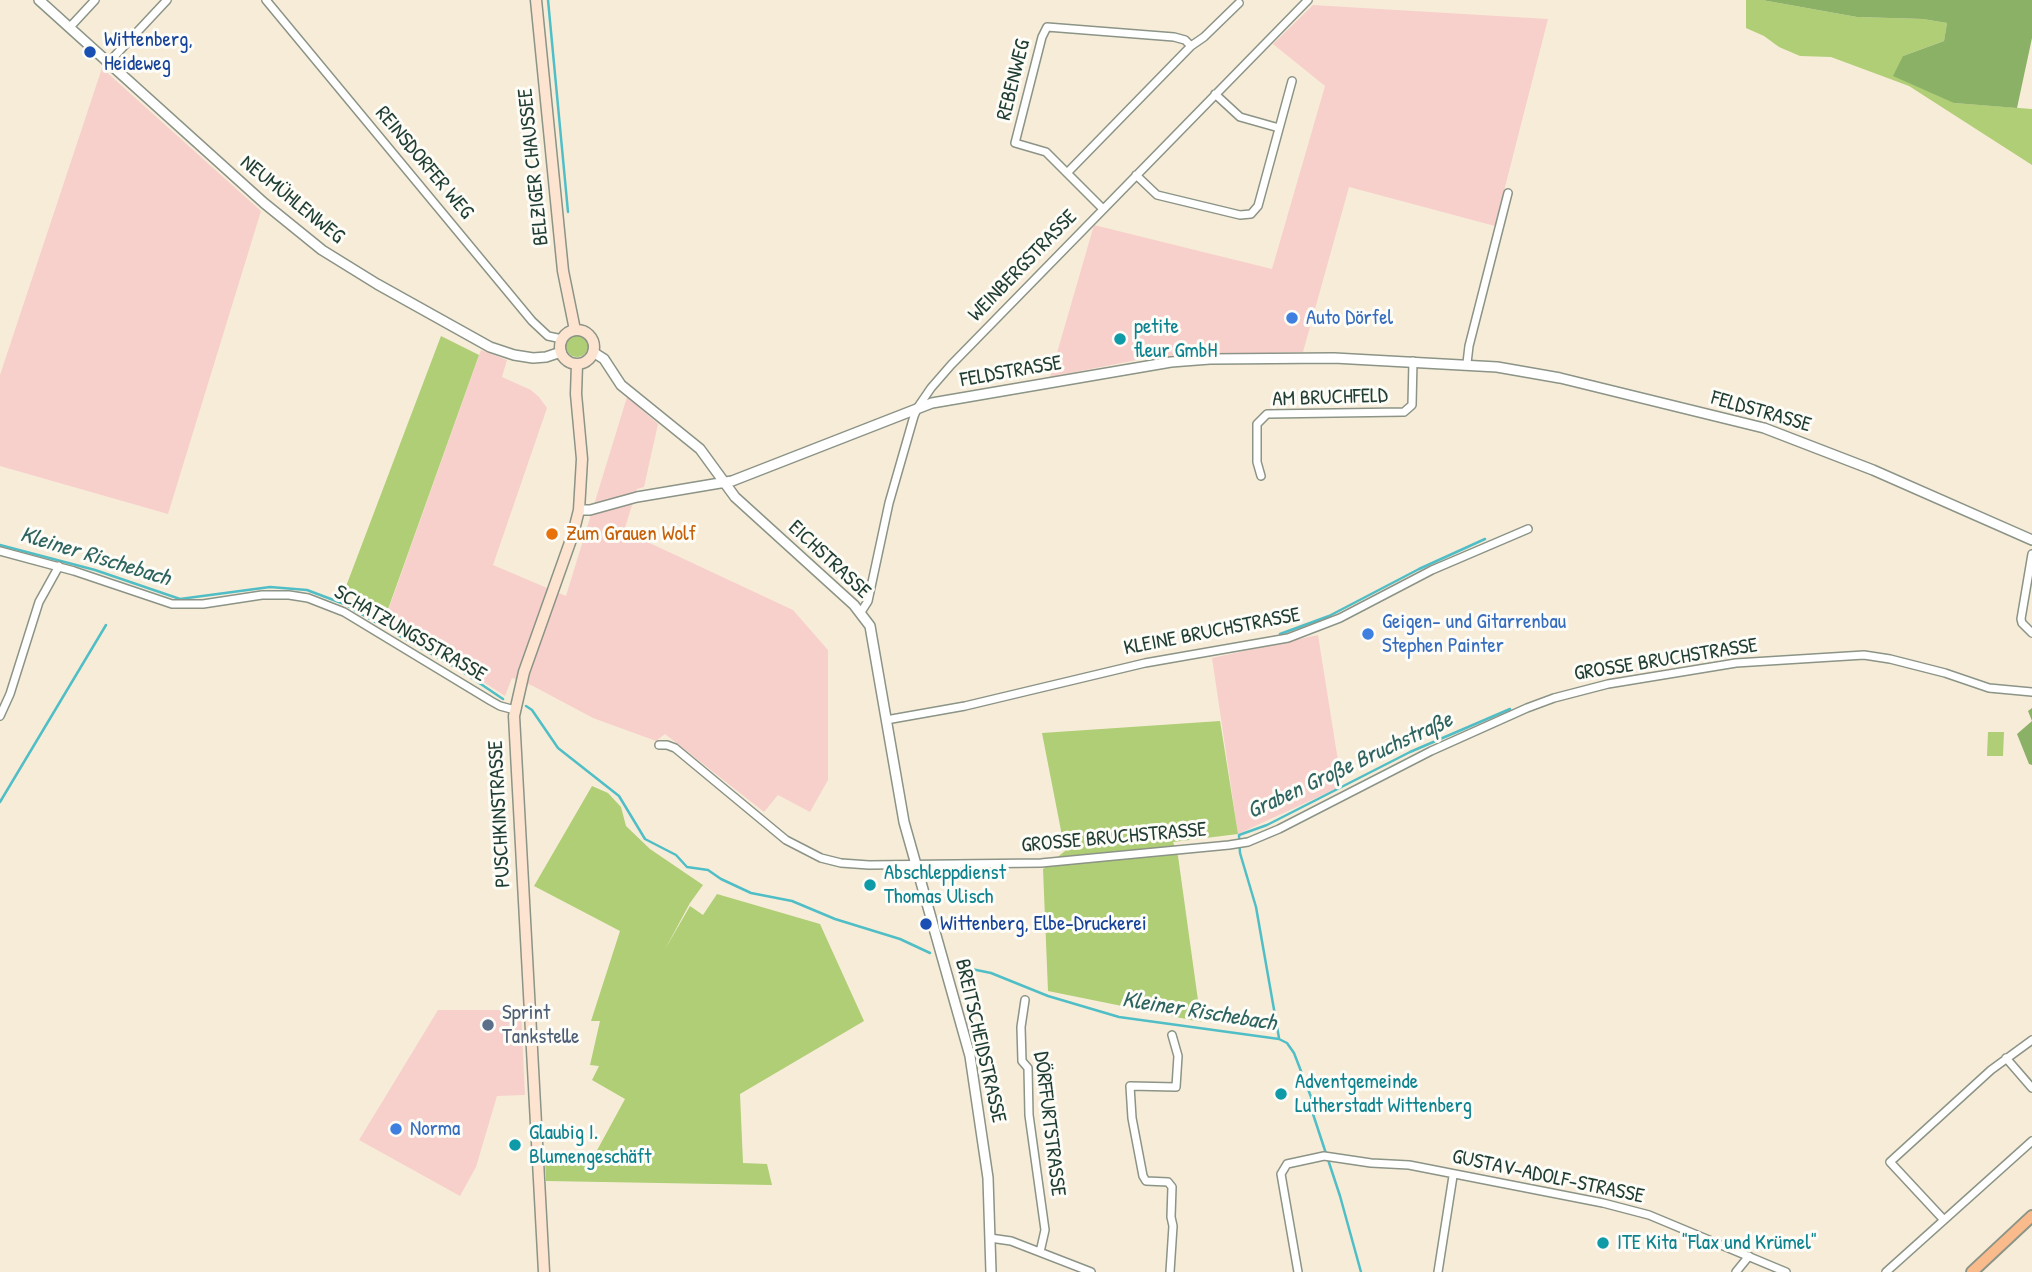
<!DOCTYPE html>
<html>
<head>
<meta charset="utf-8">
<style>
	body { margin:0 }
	canvas { display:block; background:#f7ecd8 }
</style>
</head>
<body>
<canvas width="2032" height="1272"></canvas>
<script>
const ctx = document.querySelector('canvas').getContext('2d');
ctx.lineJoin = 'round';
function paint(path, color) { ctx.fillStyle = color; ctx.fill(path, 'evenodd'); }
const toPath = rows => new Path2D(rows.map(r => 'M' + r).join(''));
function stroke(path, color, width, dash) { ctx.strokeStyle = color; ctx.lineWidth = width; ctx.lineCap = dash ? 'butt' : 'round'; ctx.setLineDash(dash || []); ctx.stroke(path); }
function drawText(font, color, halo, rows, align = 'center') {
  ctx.font = font + ' "Patrick Hand",sans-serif'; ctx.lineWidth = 6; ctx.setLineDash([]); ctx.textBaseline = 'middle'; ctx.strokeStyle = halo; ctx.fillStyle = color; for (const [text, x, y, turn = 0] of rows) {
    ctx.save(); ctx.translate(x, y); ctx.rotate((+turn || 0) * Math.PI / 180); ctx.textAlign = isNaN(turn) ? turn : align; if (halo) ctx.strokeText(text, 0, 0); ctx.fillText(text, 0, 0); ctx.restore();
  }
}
paint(toPath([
	[1313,5,1548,19,1495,226,1349,187,1303,352,1157,356,1050,377,1094,225,1272,269,1325,86,1273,44],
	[102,68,261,211,168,514,0,466,0,375],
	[481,350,507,360,502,377,531,390,539,397,547,408,493,565,566,596,627,397,658,424,644,487,637,489,624,531,793,610,828,650,828,780,810,812,778,795,764,812,665,734,656,741,593,718,533,686,512,678,505,696,385,619],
	[1318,635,1342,786,1238,834,1212,658],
	[438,1010,521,1010,525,1095,497,1096,476,1167,460,1196,359,1140]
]), '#f7d0cc');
paint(toPath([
	[1746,0,1762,0,1857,17,1923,19,1947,23,1944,41,1903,56,1954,103,2032,109,2032,165,1909,86,1831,57,1800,56,1779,47,1764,36,1746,28],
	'566 346a11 11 0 1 1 22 0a11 11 0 1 1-22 0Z',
	[441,336,479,355,387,612,345,589],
	[1220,721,1238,834,1173,842,1178,856,1201,1022,1048,991,1043,869,1065,851,1042,733],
	[1988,732,2004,732,2003,756,1987,756],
	[592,786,608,793,621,807,626,826,650,849,703,885,690,903,664,951,690,906,703,915,717,894,820,924,864,1021,740,1094,743,1163,767,1164,772,1185,546,1181,545,1158,595,1154,625,1099,592,1080,599,1066,590,1065,600,1021,591,1021,620,931,534,886]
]), '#afce76');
paint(toPath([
	[1762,0,2032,0,2032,38,2017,108,1954,103,1893,76,1903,56,1944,41,1947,23,1923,19,1857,17],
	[2032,708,2032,765,2029,764,2017,734,2032,721,2028,711]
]), '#8bb167');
stroke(toPath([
	[548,0,568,212],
	[0,545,95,570,180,599,270,587,307,590,344,604,382,626],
	[396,634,460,670,503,699],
	[1280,634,1329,616,1419,569,1485,539],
	[526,706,532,710,558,748,619,796,645,839,676,855,687,867,708,870,721,879,751,893,792,901,835,919,900,939,930,953],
	[0,802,106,625],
	[957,966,991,973,1048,996,1119,1017,1279,1039,1287,1043,1294,1053,1311,1097,1313,1114,1340,1196,1361,1272],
	[1279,1038,1256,907,1240,853,1239,835,1267,825,1410,752,1510,709]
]), '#50bec6', 2.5);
const minor = toPath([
	[266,0,532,321,548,336,562,339],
	[70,27,95,0],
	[1191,46,1204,37,1239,3],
	[109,62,167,0],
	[1215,94,1240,117,1279,128],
	[1067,173,1191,46,1185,40,1174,37,1047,27,1042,37,1015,143,1046,152,1103,209],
	[1136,175,1157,195,1240,215,1251,214,1258,206,1292,81],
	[1467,363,1469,346,1508,193],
	[1261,476,1257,462,1257,424,1267,414,1404,412,1412,405,1413,361],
	[0,551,74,571,172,604,203,604,262,595,289,595,308,598,344,612,491,701,500,706,515,710],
	[2032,554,2021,619,2022,623,2032,633],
	[861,612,868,601,889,503,914,416,918,407,931,388,951,365,1308,0],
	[0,716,10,694,39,602,59,566],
	[886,720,965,706,1145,663,1288,638,1340,618,1432,570,1528,529],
	[659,745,667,745,675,748,786,840,821,858,841,863,869,865,1041,863,1229,845,1248,842,1279,829,1431,751,1527,708,1554,698,1608,684,1736,663,1864,655,1890,659,1945,673,1989,688,2032,692],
	[1025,1000,1021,1027,1022,1061,1028,1068,1029,1115,1045,1230,1040,1252],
	[2006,1058,2032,1088],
	[1944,1220,1890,1162,1991,1070,2032,1040],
	[990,1238,1011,1241,1091,1272],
	[1170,1272,1173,1226,1171,1217,1172,1187,1168,1182,1146,1181,1143,1176,1132,1118,1130,1086,1176,1087,1178,1056,1172,1035],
	[1298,1272,1281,1174,1287,1164,1324,1156,1371,1163,1409,1165,1603,1203,1649,1215,1786,1272],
	[1438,1272,1453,1176],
	[1736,1272,1749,1256],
	[1886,1272,2032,1141]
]);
const tertiary = toPath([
	[39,0,264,203,322,250,377,284,490,347,514,355,533,358,546,357,561,352],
	[593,352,604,359,621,385,700,449,735,497,854,605,870,626,904,822,970,1056,988,1178,991,1272],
	[579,510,590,510,637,497,732,481,932,403,1171,362,1210,359,1334,358,1497,367,1560,378,1764,428,1873,470,2032,540]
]);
const secondary = toPath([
	[536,0,563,271,575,330],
	'560 347a17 17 0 1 1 34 0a17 17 0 1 1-34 0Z',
	[544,1272,514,716,524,672,573,534,579,510,582,459,576,394,577,364]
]);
const primary = toPath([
	[1972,1272,2032,1216]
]);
stroke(minor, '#8b9486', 10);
stroke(tertiary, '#8b9486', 12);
stroke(secondary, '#8b9486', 13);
stroke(primary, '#8b9486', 14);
stroke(minor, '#fff', 7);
stroke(tertiary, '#fff', 9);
stroke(secondary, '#fde4d1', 10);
stroke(primary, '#fabb8c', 10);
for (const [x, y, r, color] of [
	[90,52,7,"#1a4fb4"],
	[1292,318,7,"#3f7fe0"],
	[1120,339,7,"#0f9aa8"],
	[552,534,7,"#e8710a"],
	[1368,634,7,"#3f7fe0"],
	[870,885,7,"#0f9aa8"],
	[926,924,7,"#1a4fb4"],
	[488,1025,7,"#5c6f8a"],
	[1281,1094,7,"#0f9aa8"],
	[396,1129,7,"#3f7fe0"],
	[515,1145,7,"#0f9aa8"],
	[1603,1243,7,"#0f9aa8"]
]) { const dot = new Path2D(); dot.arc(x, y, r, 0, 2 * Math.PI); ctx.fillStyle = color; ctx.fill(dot); stroke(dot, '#fdfcf7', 2.5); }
drawText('21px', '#164399', '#fdfcf7', [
	["Wittenberg,",104,40],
	["Heideweg",104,64],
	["Wittenberg, Elbe-Druckerei",940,924]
], 'left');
drawText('21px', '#1f3d34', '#fdfcf7', [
	["REBENWEG",1014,80,-76],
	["REINSDORFER WEG",424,163,50],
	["BELZIGER CHAUSSEE",534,167,-96],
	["NEUMÜHLENWEG",292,200,39],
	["WEINBERGSTRASSE",1023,266,-46],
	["FELDSTRASSE",1011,372,-10],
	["AM BRUCHFELD",1330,398,-2],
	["FELDSTRASSE",1761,412,16],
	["EICHSTRASSE",829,560,43],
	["KLEINE BRUCHSTRASSE",1212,632,-11],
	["SCHATZUNGSSTRASSE",410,634,30],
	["GROSSE BRUCHSTRASSE",1666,660,-9],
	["PUSCHKINSTRASSE",500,814,-93],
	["GROSSE BRUCHSTRASSE",1114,838,-5],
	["BREITSCHEIDSTRASSE",980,1041,77],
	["DÖRFFURTSTRASSE",1049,1124,83],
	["GUSTAV-ADOLF-STRASSE",1548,1177,12]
]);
drawText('21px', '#366cbe', '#fdfcf7', [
	["Auto Dörfel",1306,318],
	["Geigen- und Gitarrenbau",1382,622],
	["Stephen Painter",1382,646],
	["Norma",410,1129]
], 'left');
drawText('21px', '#0d838f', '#fdfcf7', [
	["petite",1134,327],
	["fleur GmbH",1134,351],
	["Abschleppdienst",884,873],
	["Thomas Ulisch",884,897],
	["Adventgemeinde",1295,1082],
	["Lutherstadt Wittenberg",1295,1106],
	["Glaubig I.",529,1133],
	["Blumengeschäft",529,1157],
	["ITE Kita \"Flax und Krümel\"",1617,1243]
], 'left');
drawText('21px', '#c56008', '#fdfcf7', [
	["Zum Grauen Wolf",566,534]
], 'left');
drawText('21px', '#4e5e75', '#fdfcf7', [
	["Sprint",502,1013],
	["Tankstelle",502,1037]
], 'left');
drawText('italic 23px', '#2e6460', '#fdfcf7', [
	["Kleiner Rischebach",95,557,17],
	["Graben Große Bruchstraße",1350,766,-25],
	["Kleiner Rischebach",1199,1012,9]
]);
</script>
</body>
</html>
